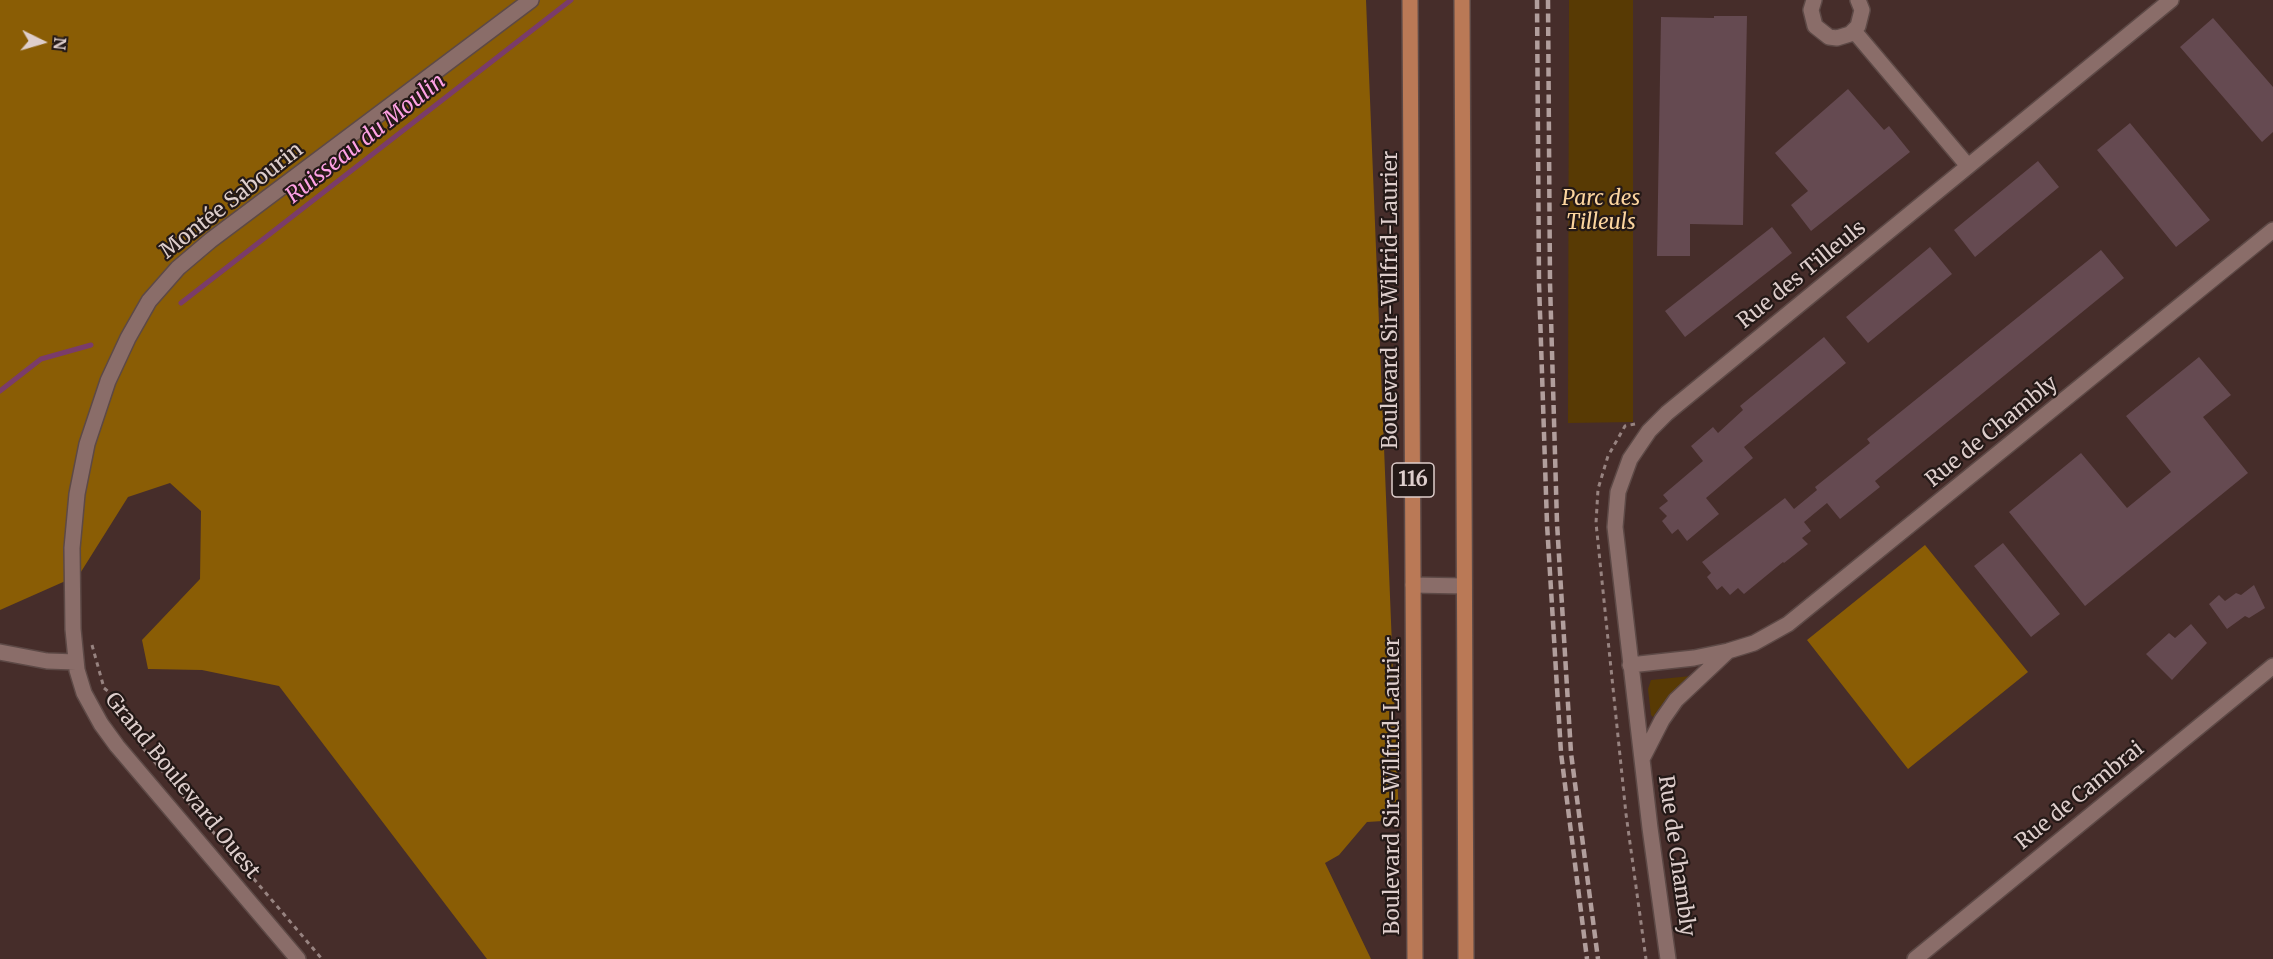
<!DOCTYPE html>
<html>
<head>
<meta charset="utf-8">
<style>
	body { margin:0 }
	#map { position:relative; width:2273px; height:959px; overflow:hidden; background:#462d2a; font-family:Merriweather,serif }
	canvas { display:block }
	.north { position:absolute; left:12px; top:12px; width:60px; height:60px; -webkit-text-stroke:4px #241917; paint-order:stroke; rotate:95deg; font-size:16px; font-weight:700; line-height:24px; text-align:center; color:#dececc }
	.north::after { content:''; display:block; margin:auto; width:21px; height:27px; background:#dececc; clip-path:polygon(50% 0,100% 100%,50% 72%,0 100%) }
</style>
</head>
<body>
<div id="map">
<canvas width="2273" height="959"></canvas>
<div class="north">N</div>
</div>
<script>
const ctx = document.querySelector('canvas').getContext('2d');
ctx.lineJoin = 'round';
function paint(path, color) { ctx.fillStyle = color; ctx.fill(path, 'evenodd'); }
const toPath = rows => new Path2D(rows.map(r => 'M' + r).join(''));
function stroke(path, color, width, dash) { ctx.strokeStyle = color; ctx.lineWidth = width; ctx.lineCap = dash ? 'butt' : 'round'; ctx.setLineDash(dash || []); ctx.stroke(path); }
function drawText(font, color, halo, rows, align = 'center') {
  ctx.font = font + ' Merriweather,serif'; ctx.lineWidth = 4.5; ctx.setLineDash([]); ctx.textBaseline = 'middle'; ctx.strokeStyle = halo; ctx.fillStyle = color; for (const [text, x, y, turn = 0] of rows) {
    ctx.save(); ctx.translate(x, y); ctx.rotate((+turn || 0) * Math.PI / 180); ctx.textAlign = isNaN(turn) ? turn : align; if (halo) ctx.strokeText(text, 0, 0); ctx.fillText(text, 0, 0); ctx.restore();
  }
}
paint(toPath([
	[1569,0,1633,0,1633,422,1568,423],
	[1691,676,1663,703,1653,717,1651,715,1648,689,1651,680]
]), '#583a04');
paint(toPath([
	[0,0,1366,0,1399,820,1367,822,1339,855,1325,863,1371,959,487,959,279,686,202,670,148,669,142,640,200,579,201,511,170,483,128,497,79,575,0,610],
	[1925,545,2028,672,1908,769,1807,640]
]), '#8a5d05');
stroke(toPath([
	[181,303,571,0],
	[0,391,41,359,91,345]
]), '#7a3c6a', 5);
paint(toPath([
	[1714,16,1747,16,1743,225,1690,224,1690,256,1657,256,1661,17,1714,18],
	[2213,18,2273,87,2273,132,2262,142,2180,47],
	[1848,89,1884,130,1889,126,1910,152,1811,231,1791,205,1808,191,1775,153],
	[2130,123,2210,220,2176,247,2097,150],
	[2038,161,2059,187,1975,257,1954,230],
	[1772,227,1792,253,1685,337,1665,311],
	[1930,247,1952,274,1868,343,1846,317],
	[2101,250,2124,278,1875,481,1880,487,1840,519,1827,503,1804,522,1811,531,1802,538,1808,544,1784,563,1783,562,1744,594,1738,588,1730,595,1722,586,1717,590,1707,577,1711,573,1702,562,1785,498,1794,509,1817,490,1815,487,1870,443,1867,439],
	[1824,337,1846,363,1744,447,1753,458,1706,498,1719,514,1687,541,1678,529,1672,534,1662,521,1667,516,1659,508,1668,501,1663,495,1703,461,1691,446,1713,427,1718,433,1743,410,1740,406],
	[2199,357,2231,395,2203,417,2248,473,2085,606,2009,512,2081,453,2127,508,2171,472,2126,416],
	[2003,543,2060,614,2031,637,1974,566],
	[2254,585,2265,608,2249,618,2245,616,2227,629,2209,604,2219,595,2225,601,2236,593,2241,595],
	[2191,624,2207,643,2172,680,2146,654,2169,633,2175,638]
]), '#654a51');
const minor = toPath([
	[1814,0,1811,10,1815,26,1829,37,1837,38,1850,34,1858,26,1862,10,1858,0],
	[1854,31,1968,166],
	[1413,585,1464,586],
	[0,652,47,661,76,662],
	[1630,665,1694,658,1728,651,1754,643,1788,624,2273,230],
	[1642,759,1662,720,1676,700,1727,652],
	[298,959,117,746,101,724,84,693,77,670,73,629,72,548,77,494,87,444,108,381,128,338,149,301,178,268,211,240,531,0],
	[1668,959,1650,828,1615,527,1618,492,1630,459,1649,431,1667,413,2171,0],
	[1915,959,2273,666]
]);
const major = toPath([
	[1410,0,1415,959],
	[1462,0,1466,959]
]);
stroke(minor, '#5d4946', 18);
stroke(major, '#5d4946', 18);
stroke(toPath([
	[1635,424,1625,426,1608,456,1598,489,1596,523,1626,814,1646,959],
	[92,645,104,688],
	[104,688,109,692,120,717,133,736,229,851],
	[236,858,322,959]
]), '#978380', 3, [4.5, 4.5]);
stroke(minor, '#8a6d69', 15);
stroke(major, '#ba7956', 15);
stroke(toPath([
	[1537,0,1539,283,1547,524,1561,753,1587,959],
	[1548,0,1550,283,1557,523,1571,753,1598,959]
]), '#b19e9c', 4.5, [9, 4.5]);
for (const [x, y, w] of [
	[1413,480,42]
]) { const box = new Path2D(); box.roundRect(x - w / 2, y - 17, w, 34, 4.5); ctx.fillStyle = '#241917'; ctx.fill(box); stroke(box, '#dececc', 1.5); }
drawText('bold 20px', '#dececc', null, [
	["116",1413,480]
]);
drawText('italic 21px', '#fcd59f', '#241917', [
	["Parc des",1601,199],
	["Tilleuls",1601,223]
]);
drawText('21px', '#dececc', '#241917', [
	["Montée Sabourin",232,201,-38],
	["Rue des Tilleuls",1802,275,-39],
	["Boulevard Sir-Wilfrid-Laurier",1391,300,-90],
	["Rue de Chambly",1992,432,-39],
	["Grand Boulevard Ouest",182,786,51],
	["Boulevard Sir-Wilfrid-Laurier",1393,786,-90],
	["Rue de Cambrai",2080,796,-39],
	["Rue de Chambly",1676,856,82]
]);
drawText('italic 22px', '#fea1e4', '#241917', [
	["Ruisseau du Moulin",366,139,-38]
]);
</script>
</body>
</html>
